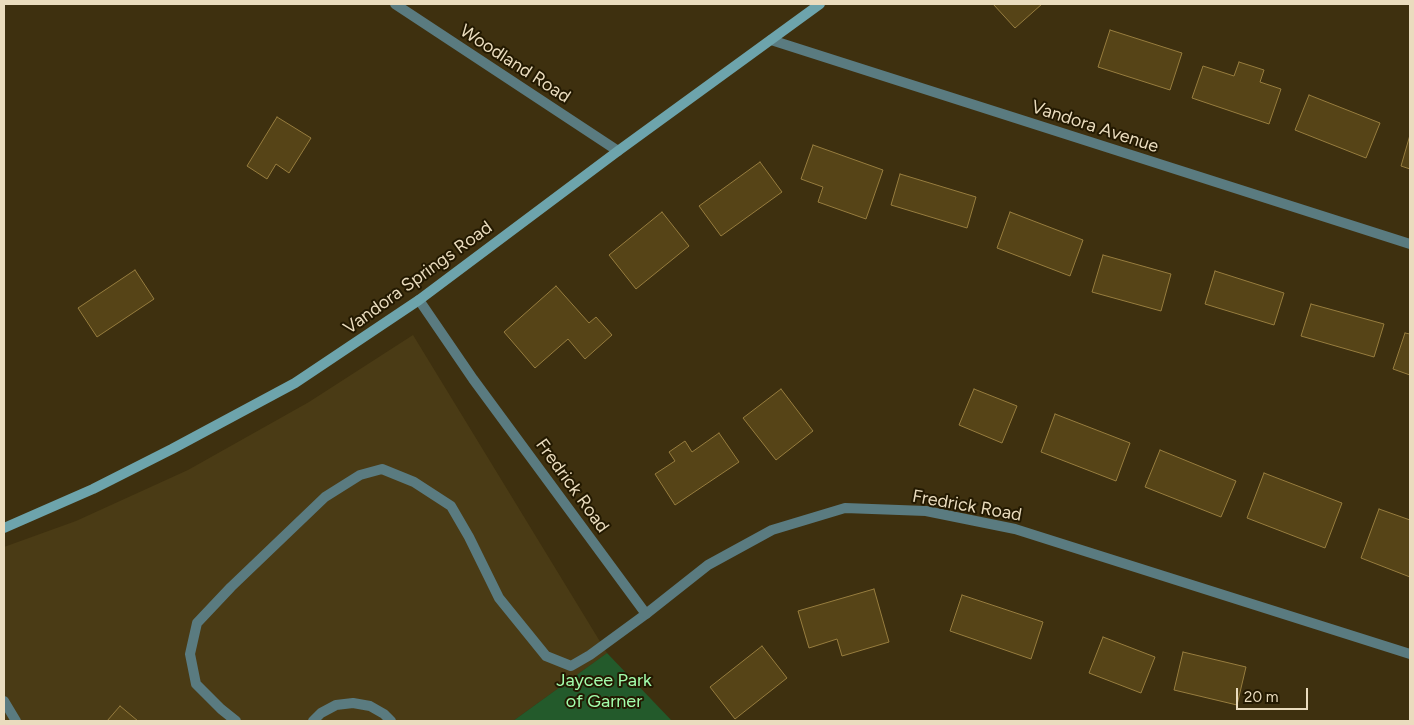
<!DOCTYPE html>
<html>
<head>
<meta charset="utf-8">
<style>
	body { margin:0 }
	#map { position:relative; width:1414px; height:725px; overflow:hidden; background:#3e300f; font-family:Figtree,sans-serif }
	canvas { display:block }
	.frame { position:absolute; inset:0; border:5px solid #eadcbe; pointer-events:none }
	.scale { position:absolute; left:1236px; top:688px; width:72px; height:22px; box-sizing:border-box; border:2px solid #eadcbe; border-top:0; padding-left:6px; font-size:15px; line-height:18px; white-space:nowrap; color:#eadcbe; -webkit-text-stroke:4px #231901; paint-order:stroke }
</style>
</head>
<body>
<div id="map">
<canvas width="1414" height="725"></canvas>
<div class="frame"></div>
<div class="scale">20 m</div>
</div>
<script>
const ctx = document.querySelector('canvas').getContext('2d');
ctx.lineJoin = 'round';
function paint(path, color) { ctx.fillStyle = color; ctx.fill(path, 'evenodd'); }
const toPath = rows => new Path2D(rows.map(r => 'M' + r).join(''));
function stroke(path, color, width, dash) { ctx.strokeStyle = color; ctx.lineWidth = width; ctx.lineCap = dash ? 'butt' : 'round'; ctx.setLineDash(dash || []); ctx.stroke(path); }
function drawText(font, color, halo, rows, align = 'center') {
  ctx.font = font + ' Figtree,sans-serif'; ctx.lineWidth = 4; ctx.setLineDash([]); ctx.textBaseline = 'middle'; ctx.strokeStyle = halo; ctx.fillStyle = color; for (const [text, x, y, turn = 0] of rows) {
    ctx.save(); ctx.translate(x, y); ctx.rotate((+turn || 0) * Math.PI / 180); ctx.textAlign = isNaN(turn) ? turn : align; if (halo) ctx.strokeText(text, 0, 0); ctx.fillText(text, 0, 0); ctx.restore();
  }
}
paint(toPath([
	[413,335,607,653,513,721,4,721,4,547,76,521,188,470,309,402]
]), '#4a3b15');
paint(toPath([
	[607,653,672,721,513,721]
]), '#235a2b');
const building = toPath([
	[993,4,1042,4,1015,28,993,4],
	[1110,30,1182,53,1170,90,1098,67,1110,30],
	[1239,62,1264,70,1260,82,1281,89,1269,124,1192,98,1203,66,1234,76,1239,62],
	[1309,95,1380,123,1366,158,1295,130,1309,95],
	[277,117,311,138,289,173,276,164,267,179,247,166,277,117],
	[1410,135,1410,169,1401,166,1410,135],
	[813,145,883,170,866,219,818,202,823,187,801,179,813,145],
	[760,162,782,192,721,236,699,206,760,162],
	[900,174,976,197,967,228,891,205,900,174],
	[662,212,689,246,636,289,609,255,662,212],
	[1010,212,1083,240,1070,276,997,248,1010,212],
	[1103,255,1171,274,1161,311,1092,292,1103,255],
	[135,270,154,299,97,337,78,308,135,270],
	[1215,271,1284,293,1274,325,1205,304,1215,271],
	[556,286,589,323,596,317,612,335,585,359,568,339,535,368,504,332,556,286],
	[1311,304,1384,324,1374,357,1301,336,1311,304],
	[1405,333,1410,334,1410,375,1393,369,1405,333],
	[781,389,813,431,776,460,743,418,781,389],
	[974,389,1017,406,1002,443,959,425,974,389],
	[1055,414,1130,443,1116,481,1041,452,1055,414],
	[719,433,739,462,675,505,655,474,675,461,669,452,685,441,692,452,719,433],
	[1160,450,1236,481,1221,517,1145,487,1160,450],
	[1264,473,1342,503,1325,548,1247,518,1264,473],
	[1379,509,1410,520,1410,577,1361,558,1379,509],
	[874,589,889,642,842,656,837,639,809,648,798,611,874,589],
	[962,595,1043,622,1031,659,950,631,962,595],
	[1103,637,1155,657,1141,693,1089,673,1103,637],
	[762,646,787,678,735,719,710,687,762,646],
	[1183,652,1246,667,1237,705,1174,690,1183,652],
	[120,706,138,721,107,721,120,706]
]);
paint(building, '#564417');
stroke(building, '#977d3f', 1);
stroke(toPath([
	[4,701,16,721],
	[236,721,221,709,196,684,190,654,197,623,231,587,325,497,360,475,382,469,414,482,451,506,469,537,499,598,546,656,571,666,590,655,646,614],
	[313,721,321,713,336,705,353,703,370,706,384,714,391,721]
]), '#5a7b80', 10);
stroke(toPath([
	[395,4,618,151],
	[771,40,1410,244],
	[419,300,473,379,646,614,708,565,772,530,845,508,926,511,1015,529,1410,654]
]), '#5a7b80', 10);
stroke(toPath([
	[4,528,93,489,172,449,295,383,419,300,618,151,820,4]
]), '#6da4ac', 10);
drawText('18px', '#eadcbe', '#231901', [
	["Woodland Road",515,64,33],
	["Vandora Avenue",1095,127,18],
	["Vandora Springs Road",418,278,-36],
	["Fredrick Road",572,486,54],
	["Fredrick Road",967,506,10]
]);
drawText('18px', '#a3feac', '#231901', [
	["Jaycee Park",604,681],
	["of Garner",604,702]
]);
</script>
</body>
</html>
